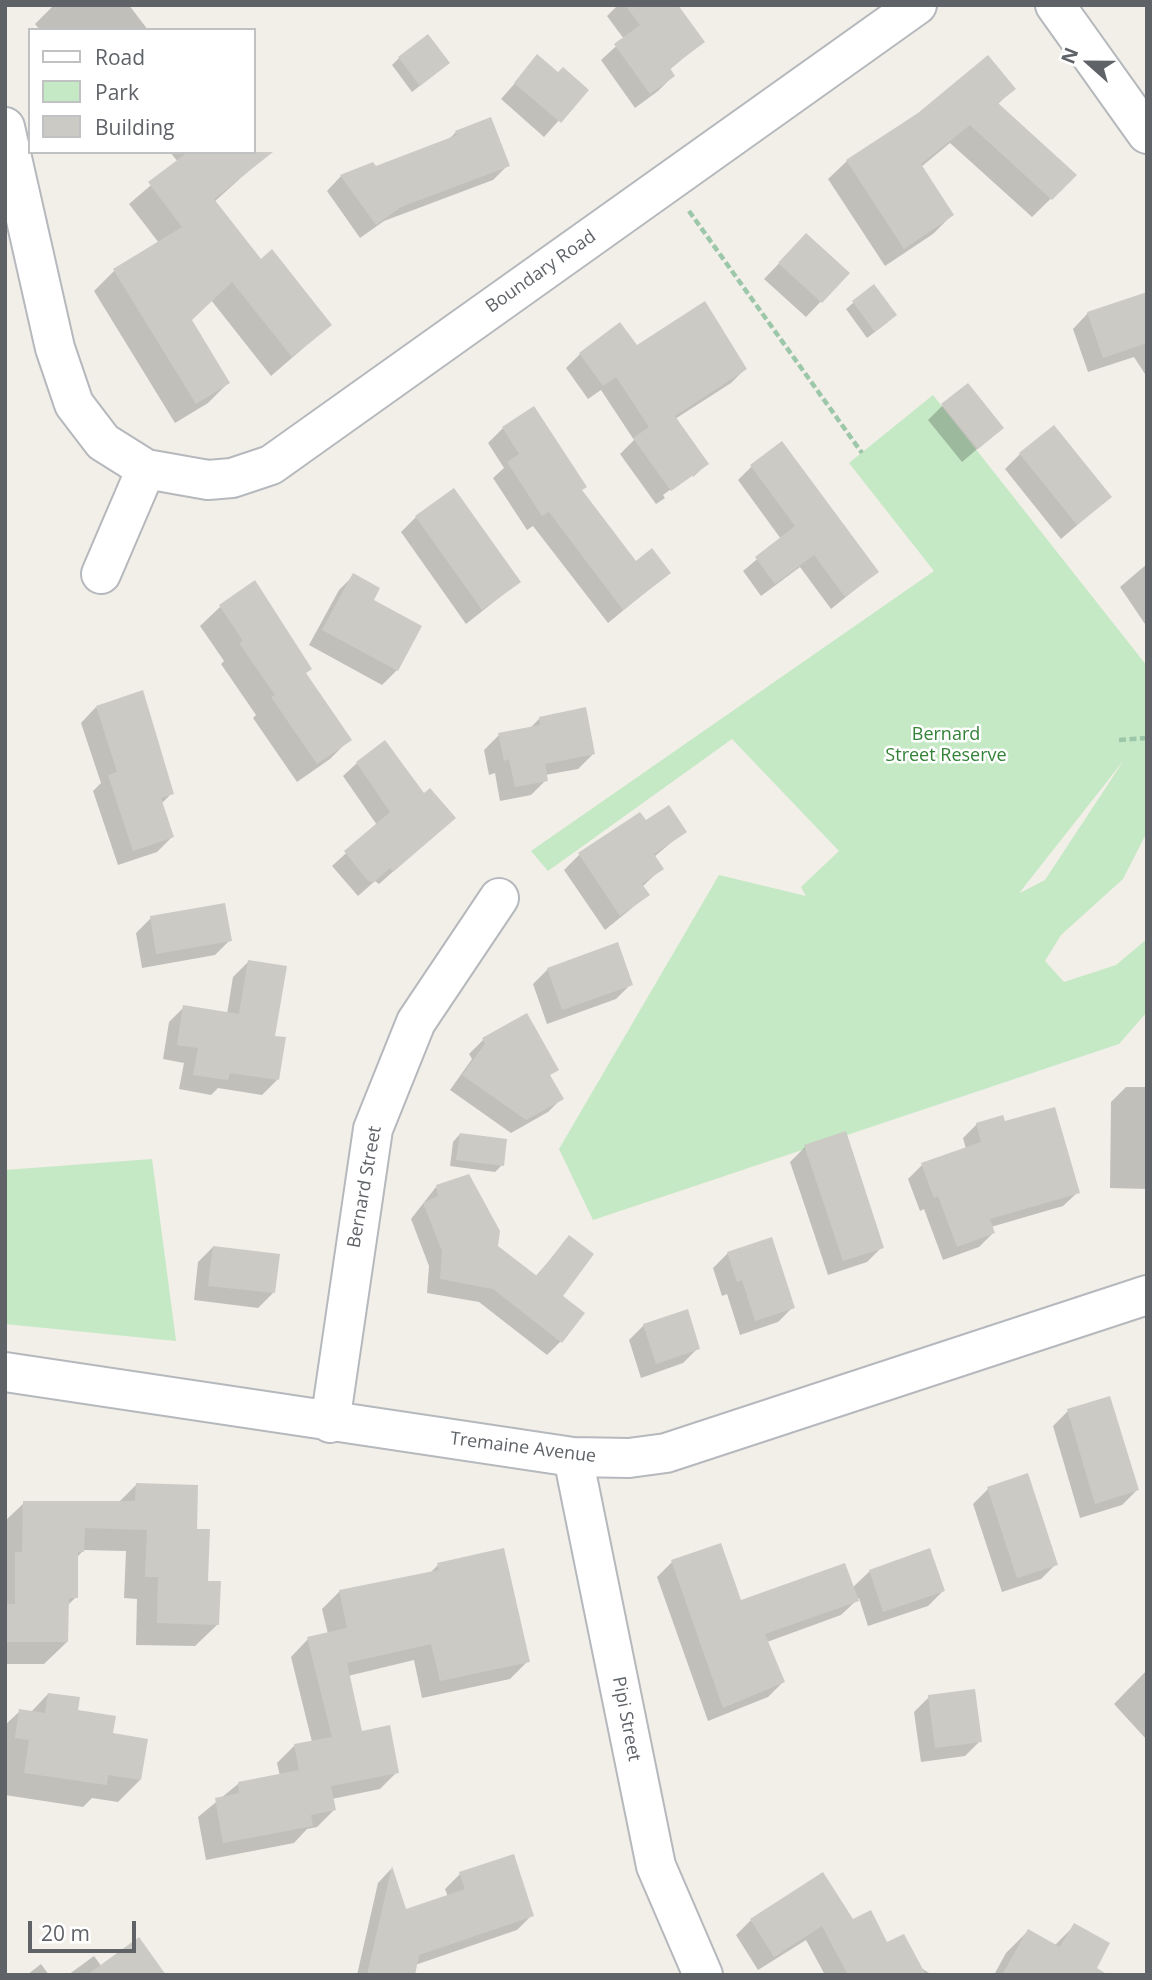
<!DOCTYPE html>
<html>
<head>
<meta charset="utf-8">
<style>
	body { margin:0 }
	#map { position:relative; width:1152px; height:1980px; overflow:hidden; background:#f1efe8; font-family:"Open Sans",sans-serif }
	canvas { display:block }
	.frame { position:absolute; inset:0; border:7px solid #5f6368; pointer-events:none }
	.legend { position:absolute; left:28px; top:28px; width:228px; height:126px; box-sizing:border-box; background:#fff; border:2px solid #bfc1c3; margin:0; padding:9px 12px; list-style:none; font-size:21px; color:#5f6368 }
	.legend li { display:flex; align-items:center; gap:14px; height:35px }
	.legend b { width:35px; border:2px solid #bfc1c3 }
	.north { position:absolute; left:1054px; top:28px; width:70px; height:70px; -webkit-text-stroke:5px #fff; paint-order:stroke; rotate:291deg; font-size:19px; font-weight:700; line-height:28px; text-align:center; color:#5f6368 }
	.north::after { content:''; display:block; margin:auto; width:24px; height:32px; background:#5f6368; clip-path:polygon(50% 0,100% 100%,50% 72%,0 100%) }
	.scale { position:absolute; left:28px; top:1921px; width:108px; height:32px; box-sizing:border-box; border:4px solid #5f6368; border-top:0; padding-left:9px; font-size:21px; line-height:24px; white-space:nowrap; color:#5f6368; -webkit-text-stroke:5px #fff; paint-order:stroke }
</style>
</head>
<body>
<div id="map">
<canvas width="1152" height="1980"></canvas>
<div class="frame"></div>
<ul class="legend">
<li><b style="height:9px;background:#fff"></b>Road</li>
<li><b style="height:19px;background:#c5e8c5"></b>Park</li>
<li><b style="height:19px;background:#cccac5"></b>Building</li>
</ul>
<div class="north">N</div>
<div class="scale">20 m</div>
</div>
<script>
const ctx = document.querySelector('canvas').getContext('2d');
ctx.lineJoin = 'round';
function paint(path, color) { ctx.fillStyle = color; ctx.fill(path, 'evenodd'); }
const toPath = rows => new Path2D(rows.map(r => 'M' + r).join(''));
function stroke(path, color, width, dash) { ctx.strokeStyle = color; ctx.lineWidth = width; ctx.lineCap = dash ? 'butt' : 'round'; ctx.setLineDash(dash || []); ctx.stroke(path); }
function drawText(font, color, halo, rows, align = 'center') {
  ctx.font = font + ' "Open Sans",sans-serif'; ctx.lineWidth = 5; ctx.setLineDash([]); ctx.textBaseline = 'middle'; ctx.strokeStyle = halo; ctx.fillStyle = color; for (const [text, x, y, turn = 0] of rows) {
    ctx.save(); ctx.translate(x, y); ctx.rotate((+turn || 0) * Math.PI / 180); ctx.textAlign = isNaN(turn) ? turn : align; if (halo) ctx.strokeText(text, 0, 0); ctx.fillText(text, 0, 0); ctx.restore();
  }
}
paint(toPath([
	[933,395,1147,666,1147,832,1123,879,1061,935,1045,961,1064,982,1116,965,1147,939,1147,1012,1119,1044,593,1220,559,1149,719,875,806,896,801,887,839,851,732,739,548,871,531,851,934,571,849,463],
	[1124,760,1045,880,1020,893,1020,892],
	[152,1159,176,1341,5,1324,5,1170]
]), '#c5e8c5');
paint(toPath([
	[54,5,129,5,148,30,40,30,35,24],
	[618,5,676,5,703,42,669,70,673,76,658,91,635,108,601,60,624,39,607,16],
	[538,57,558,74,586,90,544,137,501,99],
	[399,58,440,70,412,92,392,65],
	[1013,89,998,104,1075,175,1032,217,950,143,921,167,952,215,933,234,885,266,828,179,847,161],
	[490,119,508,165,493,180,384,221,360,238,327,191,341,176,375,168,448,140,456,132],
	[170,152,241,152,253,167,214,202,260,261,330,325,271,376,211,300,190,320,228,383,208,403,175,423,94,291,114,271,159,243,129,204,178,162],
	[791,251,848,273,806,317,764,279],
	[873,286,888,322,867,338,846,309],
	[1147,293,1147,377,1134,357,1088,372,1073,329,1088,313],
	[636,347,745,369,731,383,675,419,707,464,693,477,693,473,663,495,665,498,656,504,620,454,634,440,601,390,588,399,566,368,580,354],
	[943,405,1002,428,962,462,928,420],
	[503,428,580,491,635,563,669,573,608,623,533,526,527,530,493,478,504,468,488,443],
	[1020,454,1110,497,1061,539,1005,469],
	[752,466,877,572,831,609,800,567,761,596,743,571,781,539,738,480],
	[416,517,519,582,466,624,401,532],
	[1147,564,1147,627,1120,587],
	[354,575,371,600,397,670,382,685,309,645,339,590],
	[254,583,304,674,350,739,330,759,297,782,253,718,256,715,221,664,224,661,200,626,220,607],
	[96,707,172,793,161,804,172,837,157,852,118,865,93,791,101,783,81,723],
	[539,719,593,754,578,769,545,775,546,780,531,795,500,801,495,773,489,775,484,750,499,735,529,729],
	[357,763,423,796,454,818,379,884,375,881,358,896,332,866,377,825,343,776],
	[639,814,645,823,685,831,654,857,661,869,642,887,648,895,605,930,564,870,579,855],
	[151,918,230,940,215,955,142,968,136,933],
	[248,962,273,1037,277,1080,262,1095,218,1088,211,1095,179,1089,184,1063,163,1059,169,1022,184,1007,227,1014,233,977],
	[548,969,631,984,616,999,547,1024,533,984],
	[483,1040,556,1069,549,1076,562,1098,548,1112,511,1133,450,1090,472,1059,469,1054],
	[1126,1087,1147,1087,1147,1189,1110,1188,1111,1102],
	[977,1124,1003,1124,1078,1192,1063,1206,991,1227,993,1233,979,1247,943,1260,924,1209,920,1211,908,1179,922,1165,966,1149,963,1138],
	[460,1134,502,1165,495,1172,450,1166,453,1142],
	[805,1147,882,1247,867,1262,828,1275,790,1162],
	[436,1187,497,1247,535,1277,570,1237,560,1296,561,1341,547,1355,479,1302,427,1293,429,1266,411,1219],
	[213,1247,273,1293,258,1308,194,1300,198,1262],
	[728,1253,793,1307,778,1322,740,1335,727,1294,722,1296,713,1268],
	[644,1325,698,1348,683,1363,641,1378,629,1340],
	[1068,1411,1137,1490,1122,1505,1080,1518,1053,1426],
	[137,1484,195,1531,218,1624,195,1646,136,1645,137,1599,124,1598,126,1551,84,1550,77,1557,76,1597,67,1606,67,1642,44,1664,5,1664,5,1521,24,1503,118,1503],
	[988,1489,1056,1564,1041,1579,1002,1592,973,1504],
	[672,1562,739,1602,852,1588,870,1571,943,1591,928,1606,868,1626,859,1598,841,1615,767,1642,783,1682,768,1697,708,1721,657,1577],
	[438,1565,528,1661,510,1679,422,1698,414,1660,348,1676,361,1733,397,1772,380,1789,332,1799,334,1810,317,1827,307,1829,294,1843,206,1860,198,1817,238,1784,280,1776,277,1763,295,1745,312,1742,291,1657,308,1639,328,1634,322,1609,340,1591,429,1574],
	[1147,1670,1147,1739,1146,1739,1114,1704],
	[48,1694,111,1735,140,1780,118,1802,92,1798,83,1807,5,1795,5,1725,20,1711,31,1712],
	[929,1697,980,1741,965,1756,921,1762,914,1712],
	[391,1869,405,1911,448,1897,445,1889,460,1874,532,1915,517,1930,386,1975,357,1975,378,1883],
	[751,1920,852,1922,932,1975,825,1975,806,1940,758,1970,736,1935],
	[1075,1925,1094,1968,1106,1975,994,1975,1006,1953,1028,1931,1054,1946],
	[94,1956,102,1967,164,1975,68,1975],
	[41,1964,49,1975,27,1975]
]), '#0003');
paint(toPath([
	[625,5,678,5,705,42,670,68,675,76,650,94,614,44,640,25],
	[428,34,450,63,420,86,398,57],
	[537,54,558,72,563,67,589,90,561,123,514,83],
	[988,55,1016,89,998,103,1077,175,1052,200,970,125,921,164,954,215,904,249,846,160,918,113],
	[491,117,510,166,401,207,376,225,340,175,373,162,376,166,457,135,455,131],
	[188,152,273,152,214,199,261,259,272,249,332,325,292,357,232,282,192,320,230,383,196,404,113,269,182,227,148,182],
	[806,233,850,273,822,303,778,263],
	[874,284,897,315,875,332,852,301],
	[1147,292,1147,343,1103,358,1087,312],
	[705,301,747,369,675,416,709,464,671,491,633,438,649,427,616,377,603,386,579,353,620,322,637,345],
	[968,383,1004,428,978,449,941,404],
	[534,406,587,487,582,490,636,561,652,548,671,573,623,610,549,512,542,516,507,462,519,454,502,427],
	[1054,425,1112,497,1077,525,1019,453],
	[782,441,879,572,845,597,814,555,775,584,755,557,795,526,750,465],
	[454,488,521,582,482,610,415,516],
	[353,573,380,588,374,600,422,626,398,671,322,630],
	[255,580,312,669,306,673,352,740,317,764,271,697,275,695,239,643,243,641,219,605],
	[143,690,174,794,161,798,174,837,133,851,108,775,117,772,96,706],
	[586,707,595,754,545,764,548,781,515,787,509,759,504,761,498,733,540,725,539,717],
	[385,740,424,793,430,788,456,818,393,872,390,868,373,883,367,880,344,851,390,812,356,762],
	[669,805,687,832,654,854,664,869,642,884,650,895,620,916,578,853,640,812,646,820],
	[225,903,232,941,156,954,150,916],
	[618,942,633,985,562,1010,547,968],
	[248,960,287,966,275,1036,286,1037,279,1080,230,1073,228,1080,193,1075,198,1048,177,1045,183,1005,239,1014],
	[527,1013,559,1070,550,1075,564,1099,526,1120,462,1075,485,1044,482,1038],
	[1055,1107,1080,1193,990,1219,995,1233,957,1247,938,1196,934,1198,921,1163,981,1142,976,1123,1003,1115,1005,1121],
	[846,1131,884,1248,843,1261,804,1145],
	[460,1133,507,1139,504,1166,456,1160],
	[469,1174,500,1231,498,1246,537,1276,569,1235,594,1254,563,1296,585,1313,562,1343,493,1289,440,1279,442,1251,423,1203,438,1196,436,1185],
	[772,1237,795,1308,755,1321,742,1280,737,1282,727,1252],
	[213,1246,280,1254,275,1293,208,1286],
	[688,1309,700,1349,656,1364,643,1324],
	[1110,1396,1139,1490,1095,1504,1067,1409],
	[1028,1473,1058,1565,1017,1578,987,1487],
	[136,1483,198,1485,197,1529,210,1529,208,1581,221,1581,219,1625,157,1623,158,1577,145,1577,147,1530,85,1528,84,1552,78,1552,78,1598,69,1598,68,1642,7,1642,7,1604,15,1604,15,1552,22,1552,23,1501,135,1501],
	[721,1543,741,1600,845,1563,859,1601,765,1634,785,1682,723,1708,671,1560],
	[504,1548,530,1662,440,1681,431,1644,347,1663,362,1731,390,1725,399,1773,331,1786,336,1810,311,1815,313,1826,223,1843,215,1798,239,1793,238,1782,299,1770,294,1744,332,1737,307,1637,347,1628,339,1590,439,1570,437,1563],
	[930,1548,945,1591,883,1612,869,1570],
	[975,1689,982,1742,935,1748,928,1695],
	[48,1693,80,1697,78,1710,116,1716,113,1733,148,1739,141,1780,108,1775,107,1785,24,1773,29,1740,15,1738,19,1709,45,1713],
	[514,1854,534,1916,419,1955,415,1975,367,1975,392,1866,406,1909,465,1889,459,1872],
	[823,1872,853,1919,871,1910,887,1942,904,1934,926,1975,848,1975,822,1926,774,1957,750,1919],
	[1074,1923,1110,1943,1097,1968,1108,1975,1002,1975,1028,1929,1060,1947],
	[139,1937,166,1975,87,1975]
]), '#cccac5');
const minor = toPath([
	[1055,5,1147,134],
	[5,127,55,348,74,404,103,442,146,469,208,480,232,478,271,465,917,5],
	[101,574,146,469],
	[5,1372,573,1457,629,1458,666,1453,1147,1295],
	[330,1423,373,1129,416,1022,499,898],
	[573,1457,656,1866,703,1975]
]);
stroke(minor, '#b5b8bc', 42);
stroke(toPath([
	[689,211,862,453],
	[1119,740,1147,738]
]), '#9cc7a9', 4.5, [7, 3.5]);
stroke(minor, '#fff', 38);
drawText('18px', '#5f6368', '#fff', [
	["Boundary Road",541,272,-35],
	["Bernard Street",365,1187,-80],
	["Tremaine Avenue",523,1448,7],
	["Pipi Street",626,1719,79]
]);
drawText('18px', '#348238', '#fff', [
	["Bernard",946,735],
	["Street Reserve",946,756]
]);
</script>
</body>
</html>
